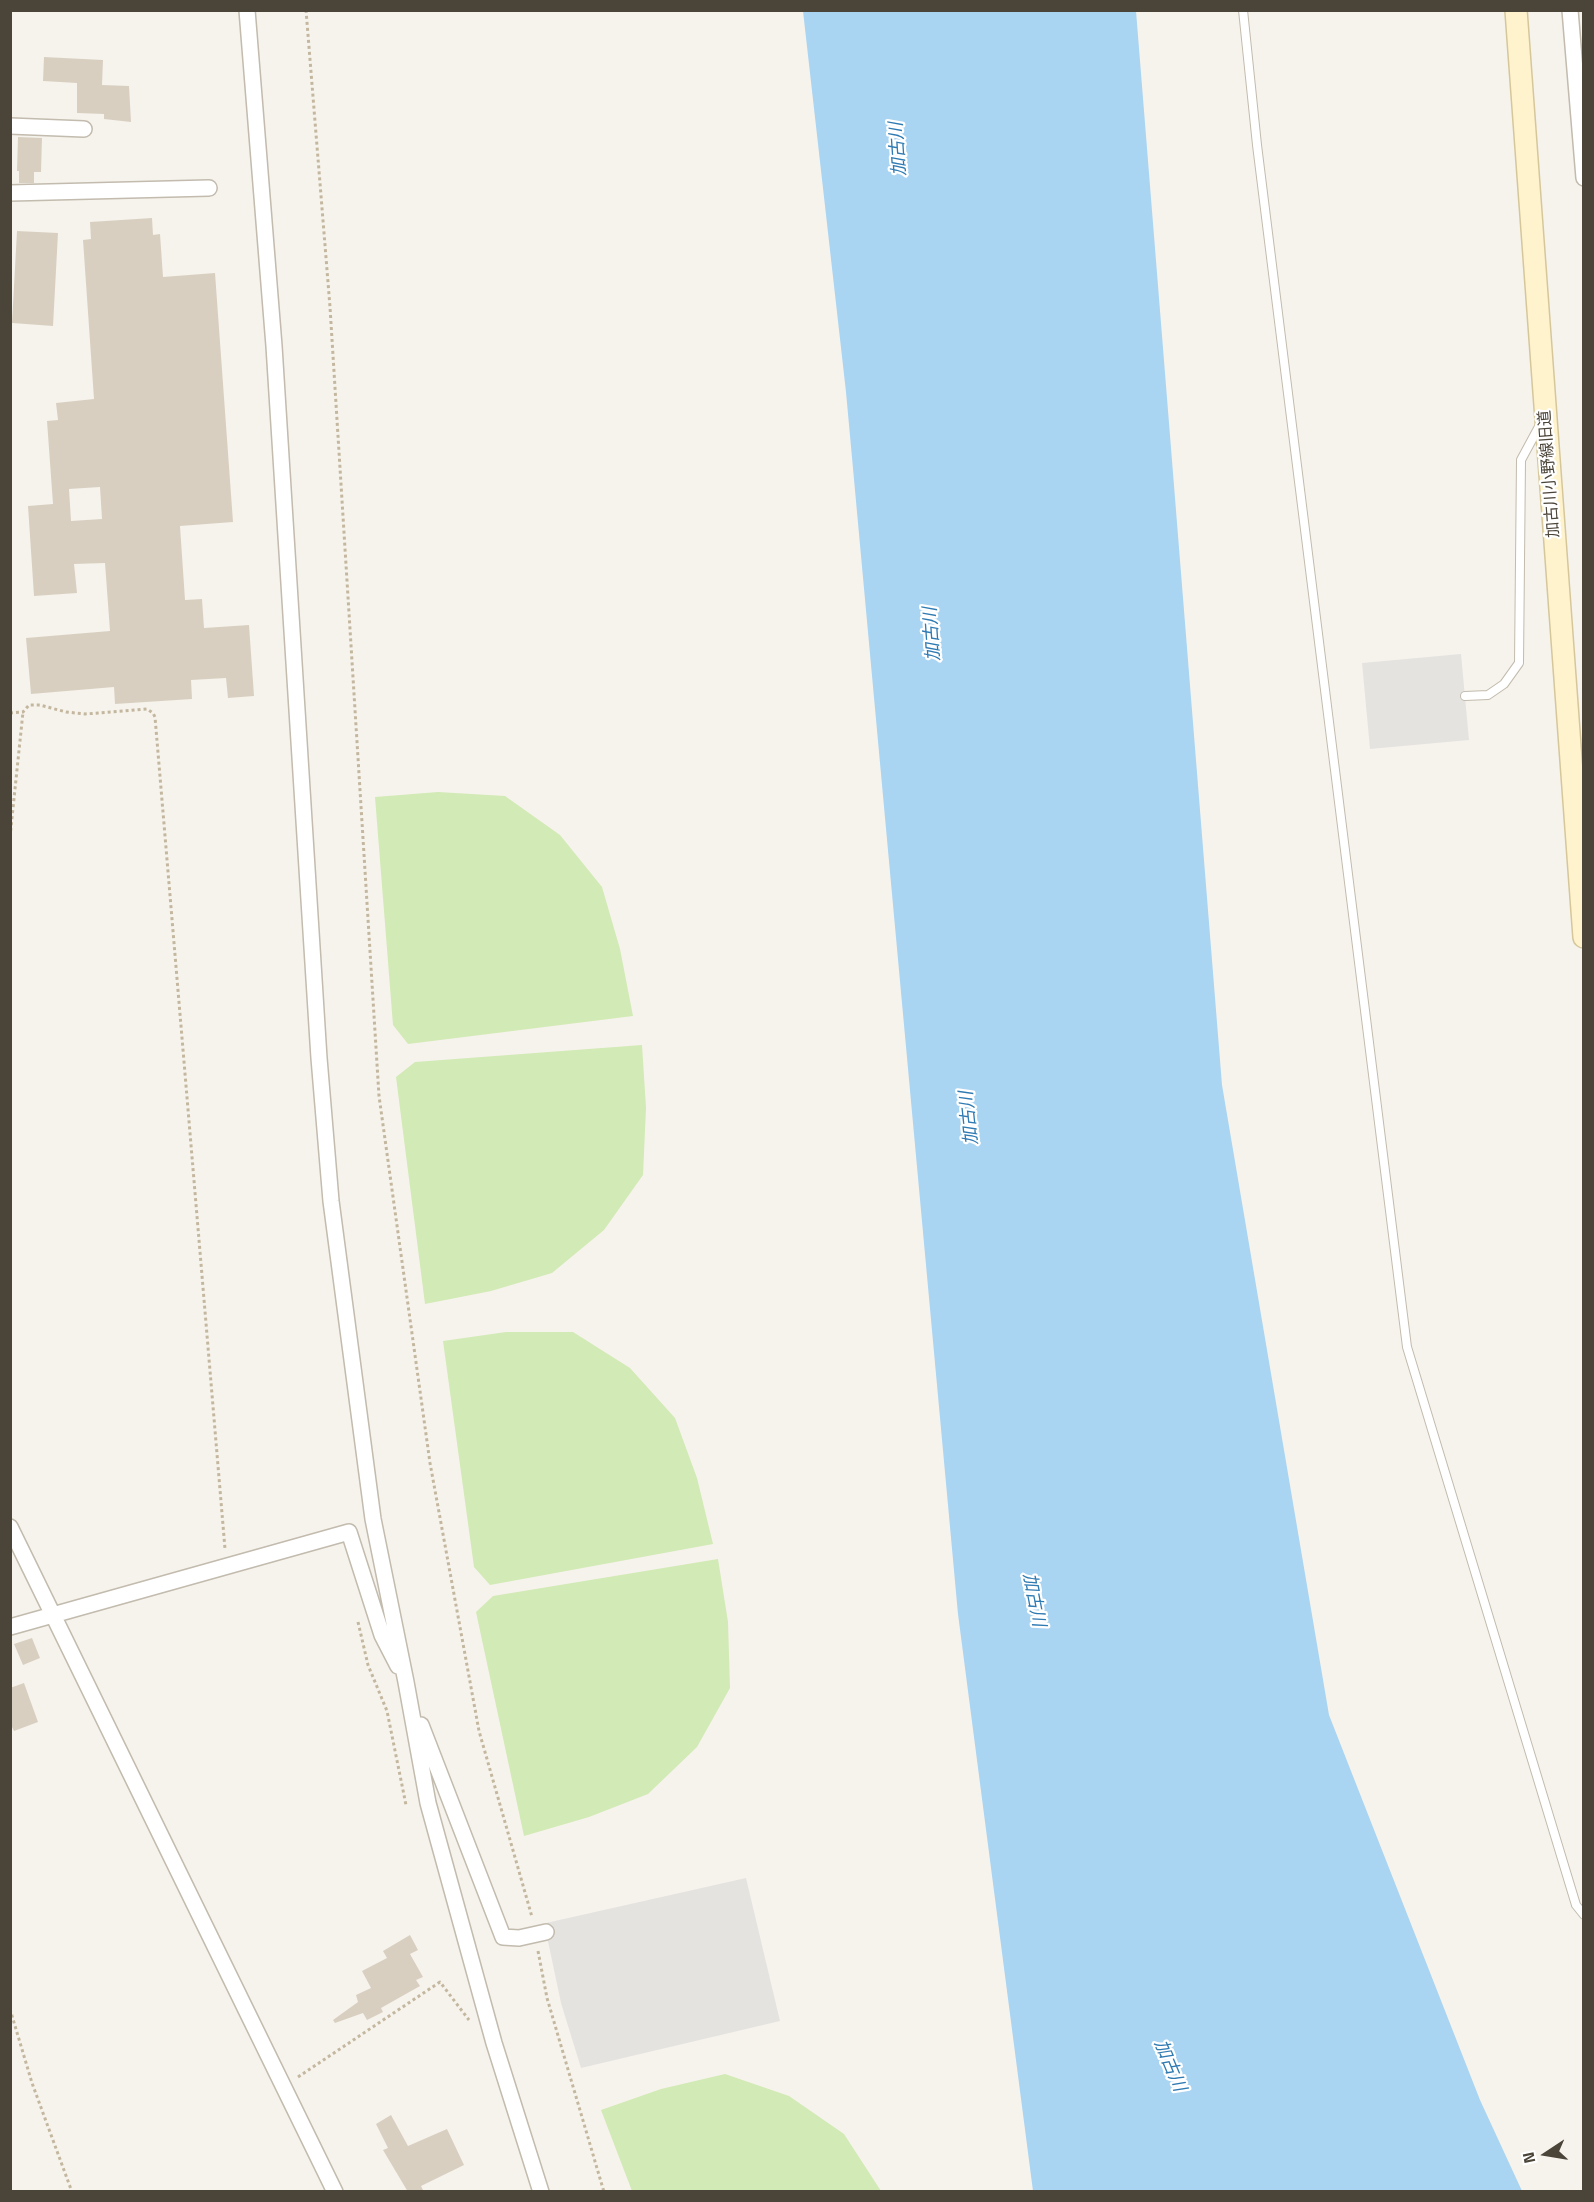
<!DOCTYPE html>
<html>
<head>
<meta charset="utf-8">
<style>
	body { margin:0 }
	#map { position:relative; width:1594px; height:2202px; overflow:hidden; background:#f6f3ec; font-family:"Titillium Web",sans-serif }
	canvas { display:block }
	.frame { position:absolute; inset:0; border:12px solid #4b4439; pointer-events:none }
	.north { position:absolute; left:1516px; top:2124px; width:60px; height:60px; -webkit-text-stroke:4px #fff; paint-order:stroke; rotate:258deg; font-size:16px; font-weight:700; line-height:24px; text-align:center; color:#4b4439 }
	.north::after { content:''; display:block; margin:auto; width:21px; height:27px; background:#4b4439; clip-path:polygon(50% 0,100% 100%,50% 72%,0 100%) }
</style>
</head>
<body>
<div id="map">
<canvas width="1594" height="2202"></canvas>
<div class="frame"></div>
<div class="north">N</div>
</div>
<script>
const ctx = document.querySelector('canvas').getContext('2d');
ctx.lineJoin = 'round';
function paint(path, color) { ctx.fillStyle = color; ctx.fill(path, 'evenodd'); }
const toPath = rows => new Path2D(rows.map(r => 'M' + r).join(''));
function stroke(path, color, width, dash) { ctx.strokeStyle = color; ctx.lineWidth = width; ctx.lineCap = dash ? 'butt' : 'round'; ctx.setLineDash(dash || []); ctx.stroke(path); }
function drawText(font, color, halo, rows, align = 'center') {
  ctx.font = font + ' "Titillium Web","Noto Sans JP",sans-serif'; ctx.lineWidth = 4.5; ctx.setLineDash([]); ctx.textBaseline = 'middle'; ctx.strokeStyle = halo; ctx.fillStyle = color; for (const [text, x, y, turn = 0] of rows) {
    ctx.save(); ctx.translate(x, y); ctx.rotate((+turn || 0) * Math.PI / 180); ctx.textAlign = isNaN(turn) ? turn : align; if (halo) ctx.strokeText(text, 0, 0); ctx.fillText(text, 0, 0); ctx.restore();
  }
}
paint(toPath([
	[438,792,505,796,560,835,602,887,620,949,633,1016,408,1044,393,1025,375,797],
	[642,1045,646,1108,643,1175,604,1230,552,1273,491,1291,425,1304,396,1077,415,1062],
	[506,1332,573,1332,630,1368,675,1418,697,1478,713,1544,490,1585,474,1567,443,1341],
	[718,1559,728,1622,730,1688,697,1747,648,1794,589,1817,524,1836,476,1612,493,1596],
	[725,2074,789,2096,844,2134,881,2191,632,2191,601,2110,661,2089]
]), '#d2eab5');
paint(toPath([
	[1461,654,1469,740,1370,749,1362,663],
	[746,1878,780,2021,581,2068,561,2003,546,1932,546,1923]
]), '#e5e3e0');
paint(toPath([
	[803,11,1136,11,1222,1085,1329,1715,1480,2100,1522,2191,1033,2191,958,1614,846,392]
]), '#a9d4f2');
paint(toPath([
	[44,57,103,60,102,85,129,86,131,122,104,119,104,114,77,113,77,83,43,81],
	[18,137,42,138,41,172,34,172,34,183,19,183,19,171,17,171],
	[152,218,153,235,160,234,163,277,215,273,233,522,180,526,185,600,202,599,204,628,249,625,254,696,228,698,226,678,191,680,192,699,115,704,114,687,31,694,26,638,110,631,105,563,74,564,77,593,34,596,28,506,53,504,47,421,58,420,56,403,94,399,83,240,91,239,90,222],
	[100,487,102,519,71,521,69,489],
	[17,231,58,233,53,326,12,323],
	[32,1638,40,1658,23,1665,14,1644],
	[24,1683,38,1722,14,1731,10,1723,10,1688],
	[410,1935,418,1950,410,1954,423,1977,416,1980,420,1986,381,2008,383,2012,367,2020,363,2013,335,2023,333,2020,358,2002,356,1995,371,1988,362,1971,387,1958,383,1951],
	[391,2115,408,2146,447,2129,464,2165,421,2186,424,2192,408,2192,383,2150,388,2148,376,2124]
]), '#d8cfc1');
const lane = toPath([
	[1243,10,1257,145,1407,1347,1576,1905,1584,1915],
	[1465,696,1488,695,1504,684,1519,663,1521,460,1541,423]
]);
const street = toPath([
	[247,10,274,346,319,1058,331,1201,373,1519,406,1682,428,1803,494,2043,541,2192],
	[1570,10,1584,178],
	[10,126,84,129],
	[10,193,209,188],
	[10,1527,335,2192],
	[10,1627,349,1532,382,1635,398,1666],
	[421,1725,503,1937,519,1938,546,1932]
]);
const secondary = toPath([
	[1516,10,1584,937]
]);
stroke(lane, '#c2bbae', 10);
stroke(street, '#c2bbae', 18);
stroke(secondary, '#d6c79b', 24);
stroke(toPath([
	[306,10,330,307,379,1096,430,1463,479,1731,532,1917],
	[10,713,23,712,29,705,40,705,66,712,85,714,147,709,153,713,155,717,225,1549],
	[10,837,23,712],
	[358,1622,368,1665,387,1711,406,1805],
	[538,1951,547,1998,604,2192],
	[10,2009,32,2083,72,2192],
	[298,2077,440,1982,469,2020]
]), '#c4b79f', 3, [3, 3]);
stroke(lane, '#fff', 8);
stroke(street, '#fff', 15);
stroke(secondary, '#fff3cd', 21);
drawText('16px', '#4b4439', '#fff', [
	["加古川小野線旧道",1550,474,-94]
]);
drawText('italic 18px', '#2e7ab2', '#fff', [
	["加古川",899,149,-94],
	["加古川",933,634,-94],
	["加古川",970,1118,-96],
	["加古川",1033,1600,79],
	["加古川",1169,2066,67]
]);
</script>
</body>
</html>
